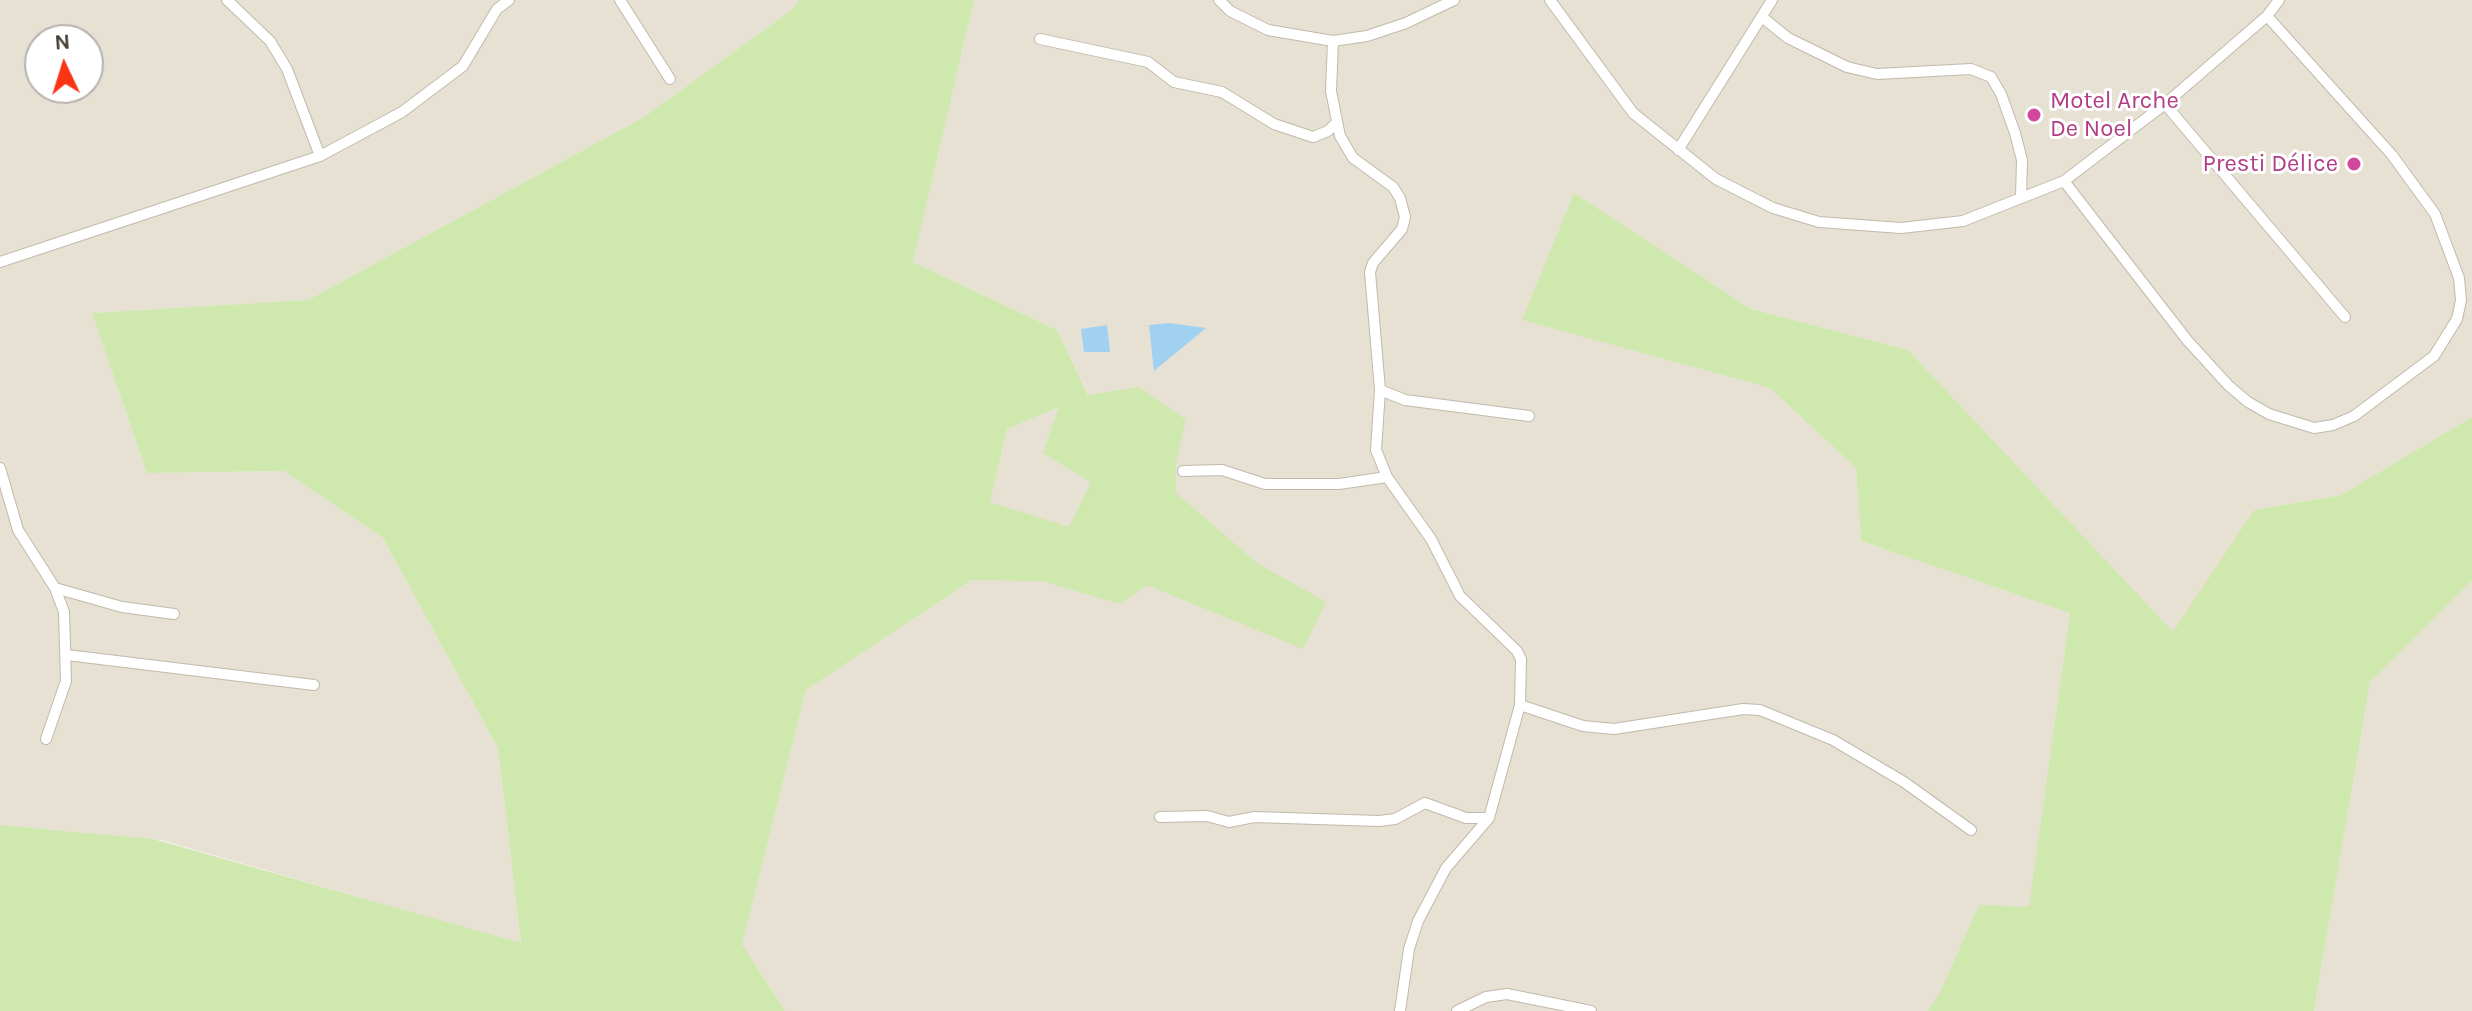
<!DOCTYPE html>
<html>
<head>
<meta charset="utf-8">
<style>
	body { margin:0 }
	#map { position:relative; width:2472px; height:1011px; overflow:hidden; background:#f3efe6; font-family:Karla,sans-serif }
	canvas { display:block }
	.north { position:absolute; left:24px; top:24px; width:80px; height:80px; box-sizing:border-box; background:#fff; border:2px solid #b5b2ae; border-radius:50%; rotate:356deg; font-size:22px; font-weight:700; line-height:32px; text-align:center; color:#463f35 }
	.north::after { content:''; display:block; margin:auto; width:28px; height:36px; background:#fb3414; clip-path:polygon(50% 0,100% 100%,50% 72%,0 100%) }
</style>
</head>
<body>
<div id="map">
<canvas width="2472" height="1011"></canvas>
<div class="north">N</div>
</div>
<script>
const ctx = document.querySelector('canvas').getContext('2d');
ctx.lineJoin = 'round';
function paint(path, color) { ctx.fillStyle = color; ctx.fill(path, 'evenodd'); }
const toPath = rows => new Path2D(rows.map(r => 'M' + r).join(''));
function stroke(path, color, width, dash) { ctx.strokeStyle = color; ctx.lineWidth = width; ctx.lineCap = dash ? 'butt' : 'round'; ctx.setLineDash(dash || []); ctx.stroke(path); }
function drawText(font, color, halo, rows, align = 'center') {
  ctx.font = font + ' Karla,sans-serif'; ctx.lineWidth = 6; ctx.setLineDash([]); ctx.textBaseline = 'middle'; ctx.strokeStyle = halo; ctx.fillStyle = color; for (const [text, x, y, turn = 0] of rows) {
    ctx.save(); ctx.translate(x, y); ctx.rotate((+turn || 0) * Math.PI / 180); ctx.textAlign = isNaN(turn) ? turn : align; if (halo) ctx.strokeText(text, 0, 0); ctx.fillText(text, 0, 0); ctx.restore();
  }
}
paint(toPath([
	[0,0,799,0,793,9,644,117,308,300,92,313,147,473,284,471,383,538,498,748,521,944,162,840,0,825],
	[40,40,88,40,88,88,40,88],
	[974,0,2472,0,2472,417,2341,495,2254,510,2173,633,1908,350,1751,309,1574,193,1523,320,1770,388,1856,468,1861,541,2070,613,2015,1011,785,1011,742,944,806,690,971,581,1007,429,1088,394,1057,330,913,262],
	[2472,580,2472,1011,2314,1011,2370,682]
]), '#e7e1d4');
paint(toPath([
	[799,0,974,0,913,262,1057,330,1088,395,1139,387,1186,420,1176,462,1176,493,1257,563,1326,602,1303,649,1147,585,1120,604,1042,581,972,580,806,690,742,944,785,1011,0,1011,0,825,153,839,521,943,498,748,383,538,284,471,147,473,92,313,308,300,644,117,793,9],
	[1059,407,1043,453,1091,482,1069,527,990,502,1007,429],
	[1574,193,1751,309,1908,350,2173,632,2254,510,2341,495,2472,417,2472,580,2370,682,2314,1011,1928,1011,1940,993,1979,905,2029,907,2070,613,1861,541,1856,468,1770,388,1522,320]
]), '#cee8ae');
paint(toPath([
	[1169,323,1206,328,1154,371,1149,325],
	[1107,325,1110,352,1084,352,1081,329]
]), '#a1d1f1');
const minor = toPath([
	[227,0,270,41,287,69,320,156],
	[620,0,670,79],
	[1219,0,1230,11,1268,30,1333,41,1367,36,1406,23,1454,0],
	[1550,0,1633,113,1716,179,1773,208,1819,222,1901,228,1963,221,2064,181,2165,104,2267,16,2279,0],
	[1762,17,1788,38,1847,67,1877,74,1971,69,1991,77,2001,94,2015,133,2022,160,2021,197],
	[1040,39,1148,62,1174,82,1222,92,1274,124,1313,137,1328,131,1335,124],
	[1333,41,1331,91,1340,136,1353,158,1393,187,1400,198,1405,217,1402,229,1373,263,1370,272,1380,390,1376,450,1387,477,1431,539,1460,596,1517,651,1521,659,1520,705,1489,818,1446,868,1418,921,1409,949,1400,1011],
	[2165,104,2345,317],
	[1678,150,1772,0],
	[2064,181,2187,340,2229,386,2248,402,2269,414,2314,428,2333,425,2354,416,2434,356,2457,319,2461,300,2459,278,2435,214,2392,155,2267,16],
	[0,262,320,156,402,112,463,66,497,9,509,0],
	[1380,390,1405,400,1529,416],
	[0,468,18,530,55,588,64,612,66,681,46,739],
	[1183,471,1222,470,1265,484,1339,484,1387,477],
	[55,588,122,607,174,614],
	[67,655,314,685],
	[1520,705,1583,726,1614,729,1743,709,1760,710,1833,740,1904,782,1971,830],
	[1160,817,1207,816,1229,822,1254,817,1379,821,1395,819,1425,803,1466,818,1489,818],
	[1457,1011,1486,997,1507,994,1591,1011]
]);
stroke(minor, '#c1b9ab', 12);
stroke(minor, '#fff', 10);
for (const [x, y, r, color] of [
	[2034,115,8,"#d1479c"],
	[2354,164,8,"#d1479c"]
]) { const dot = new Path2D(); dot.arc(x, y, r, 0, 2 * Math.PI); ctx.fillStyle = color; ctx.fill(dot); stroke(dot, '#fff', 3); }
drawText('24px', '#b23c85', '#fff', [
	["Motel Arche",2050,101],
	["De Noel",2050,129],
	["Presti Délice",2338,164,"right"]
], 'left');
</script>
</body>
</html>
